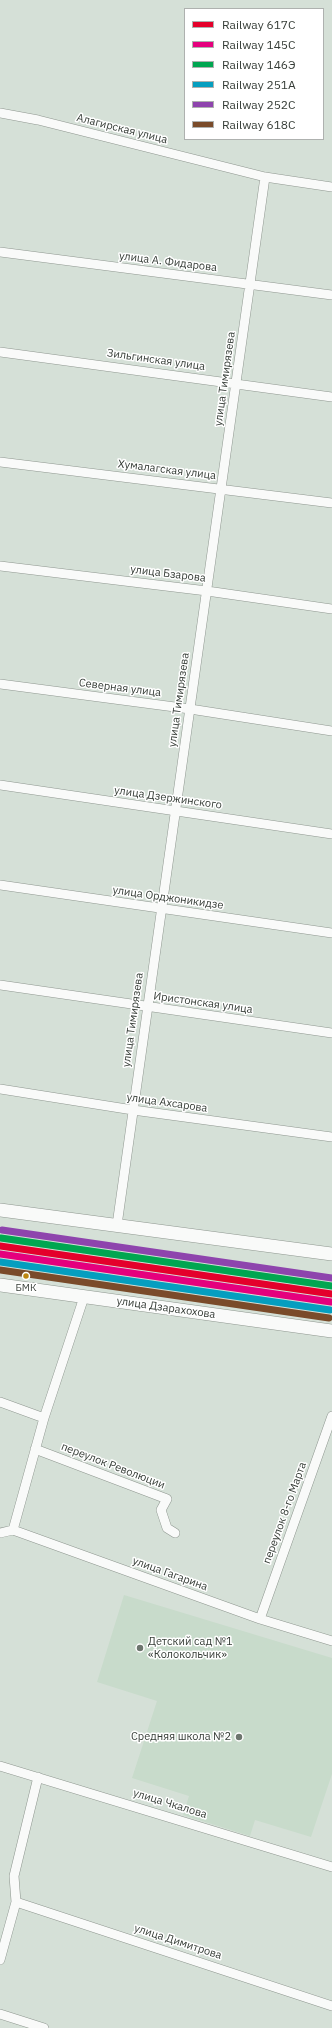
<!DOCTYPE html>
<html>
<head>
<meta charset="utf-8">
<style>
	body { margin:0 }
	#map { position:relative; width:332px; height:2028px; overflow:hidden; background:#d5e0d7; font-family:"IBM Plex Sans",sans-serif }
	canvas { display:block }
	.legend { position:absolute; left:184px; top:8px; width:140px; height:132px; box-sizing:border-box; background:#fff; border:1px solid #aeb1af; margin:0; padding:5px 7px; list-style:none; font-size:12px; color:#353c36 }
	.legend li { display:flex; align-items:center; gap:8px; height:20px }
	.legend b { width:20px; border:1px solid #aeb1af }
</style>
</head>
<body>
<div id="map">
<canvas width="332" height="2028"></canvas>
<ul class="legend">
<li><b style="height:5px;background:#e4002b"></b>Railway 617C</li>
<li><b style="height:5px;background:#e5007d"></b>Railway 145С</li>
<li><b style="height:5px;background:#00a651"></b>Railway 146Э</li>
<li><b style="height:5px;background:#059ebf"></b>Railway 251А</li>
<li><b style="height:5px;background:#8e44ad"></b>Railway 252С</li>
<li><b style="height:5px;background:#7a4b2a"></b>Railway 618С</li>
</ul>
</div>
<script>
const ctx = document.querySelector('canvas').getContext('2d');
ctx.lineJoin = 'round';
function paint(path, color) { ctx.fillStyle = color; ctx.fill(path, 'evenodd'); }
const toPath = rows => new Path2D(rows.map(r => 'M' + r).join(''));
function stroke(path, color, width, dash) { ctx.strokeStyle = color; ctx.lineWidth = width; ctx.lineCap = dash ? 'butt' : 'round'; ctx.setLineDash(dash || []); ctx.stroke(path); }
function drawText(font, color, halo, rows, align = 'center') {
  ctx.font = font + ' "IBM Plex Sans",sans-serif'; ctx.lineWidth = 3; ctx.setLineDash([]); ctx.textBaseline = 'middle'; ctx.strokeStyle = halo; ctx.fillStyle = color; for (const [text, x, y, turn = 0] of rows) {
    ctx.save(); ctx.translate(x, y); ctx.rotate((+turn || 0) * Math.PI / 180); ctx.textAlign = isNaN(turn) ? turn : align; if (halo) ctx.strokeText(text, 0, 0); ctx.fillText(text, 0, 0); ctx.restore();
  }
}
paint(toPath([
	[124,1595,332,1658,332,1774,311,1837,255,1820,250,1836,183,1815,189,1796,132,1778,157,1701,97,1682]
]), '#c8dbcb');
const street = toPath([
	[0,113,38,120,265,177,332,187],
	[0,252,332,295],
	[0,352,332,397],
	[0,462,332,503],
	[0,566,207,591,332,609],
	[0,684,190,709,332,731],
	[0,785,332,834],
	[0,885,332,933],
	[0,985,332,1033],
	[0,1089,133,1110,332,1137],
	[117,1225,265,177],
	[0,1402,44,1418],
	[35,1449,167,1499,161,1510,167,1528,175,1533],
	[13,1530,44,1418,84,1297],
	[0,1533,13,1530,260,1619,332,1641],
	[260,1619,332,1416],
	[0,1766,332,1867],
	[16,1902,332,2006],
	[0,1960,16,1902,14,1876,38,1777],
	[0,2014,44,2028]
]);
const secondary = toPath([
	[0,1210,332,1254],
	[0,1285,332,1331]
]);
stroke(street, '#8e968f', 10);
stroke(secondary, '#8e968f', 14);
stroke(street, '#f9faf9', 9);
stroke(secondary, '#f9faf9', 13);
stroke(toPath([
	[0,1240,332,1288],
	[0,1252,332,1300]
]), '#c1c5c3', 2.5, [5, 5]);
stroke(toPath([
	[0,1246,332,1294]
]), '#e4002b', 7);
stroke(toPath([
	[0,1254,331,1302]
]), '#e5007d', 7);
stroke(toPath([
	[1,1238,332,1286]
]), '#00a651', 7);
stroke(toPath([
	[0,1262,330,1310]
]), '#059ebf', 7);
stroke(toPath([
	[2,1230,332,1278]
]), '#8e44ad', 7);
stroke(toPath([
	[0,1270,329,1318]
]), '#7a4b2a', 7);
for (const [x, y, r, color] of [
	[26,1276,3.5,"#bd8610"],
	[140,1648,4,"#6d756e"],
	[239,1737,4,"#6d756e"]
]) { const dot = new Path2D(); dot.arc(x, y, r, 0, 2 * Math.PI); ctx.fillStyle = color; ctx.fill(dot); stroke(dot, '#fff', 1.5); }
drawText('10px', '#353c36', '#fff', [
	["БМК",26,1288]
]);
drawText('11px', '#353c36', '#fff', [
	["Алагирская улица",122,129,14],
	["улица А. Фидарова",168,262,7],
	["Зильгинская улица",156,360,8],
	["улица Тимирязева",225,379,-82],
	["Хумалагская улица",167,470,7],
	["улица Бзарова",168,574,7],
	["Северная улица",120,688,7],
	["улица Тимирязева",179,700,-82],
	["улица Дзержинского",168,798,8],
	["улица Орджоникидзе",168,898,8],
	["Иристонская улица",203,1003,8],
	["улица Тимирязева",133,1020,-82],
	["улица Ахсарова",167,1103,8],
	["улица Дзарахохова",166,1308,8],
	["переулок Революции",113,1466,21],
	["переулок 8-го Марта",285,1513,-70],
	["улица Гагарина",170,1574,20],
	["улица Чкалова",170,1804,17],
	["улица Димитрова",178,1942,18]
]);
drawText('11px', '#353c36', '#fff', [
	["Детский сад №1",148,1642],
	["«Колокольчик»",148,1655],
	["Средняя школа №2",231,1737,"right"]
], 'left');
</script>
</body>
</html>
